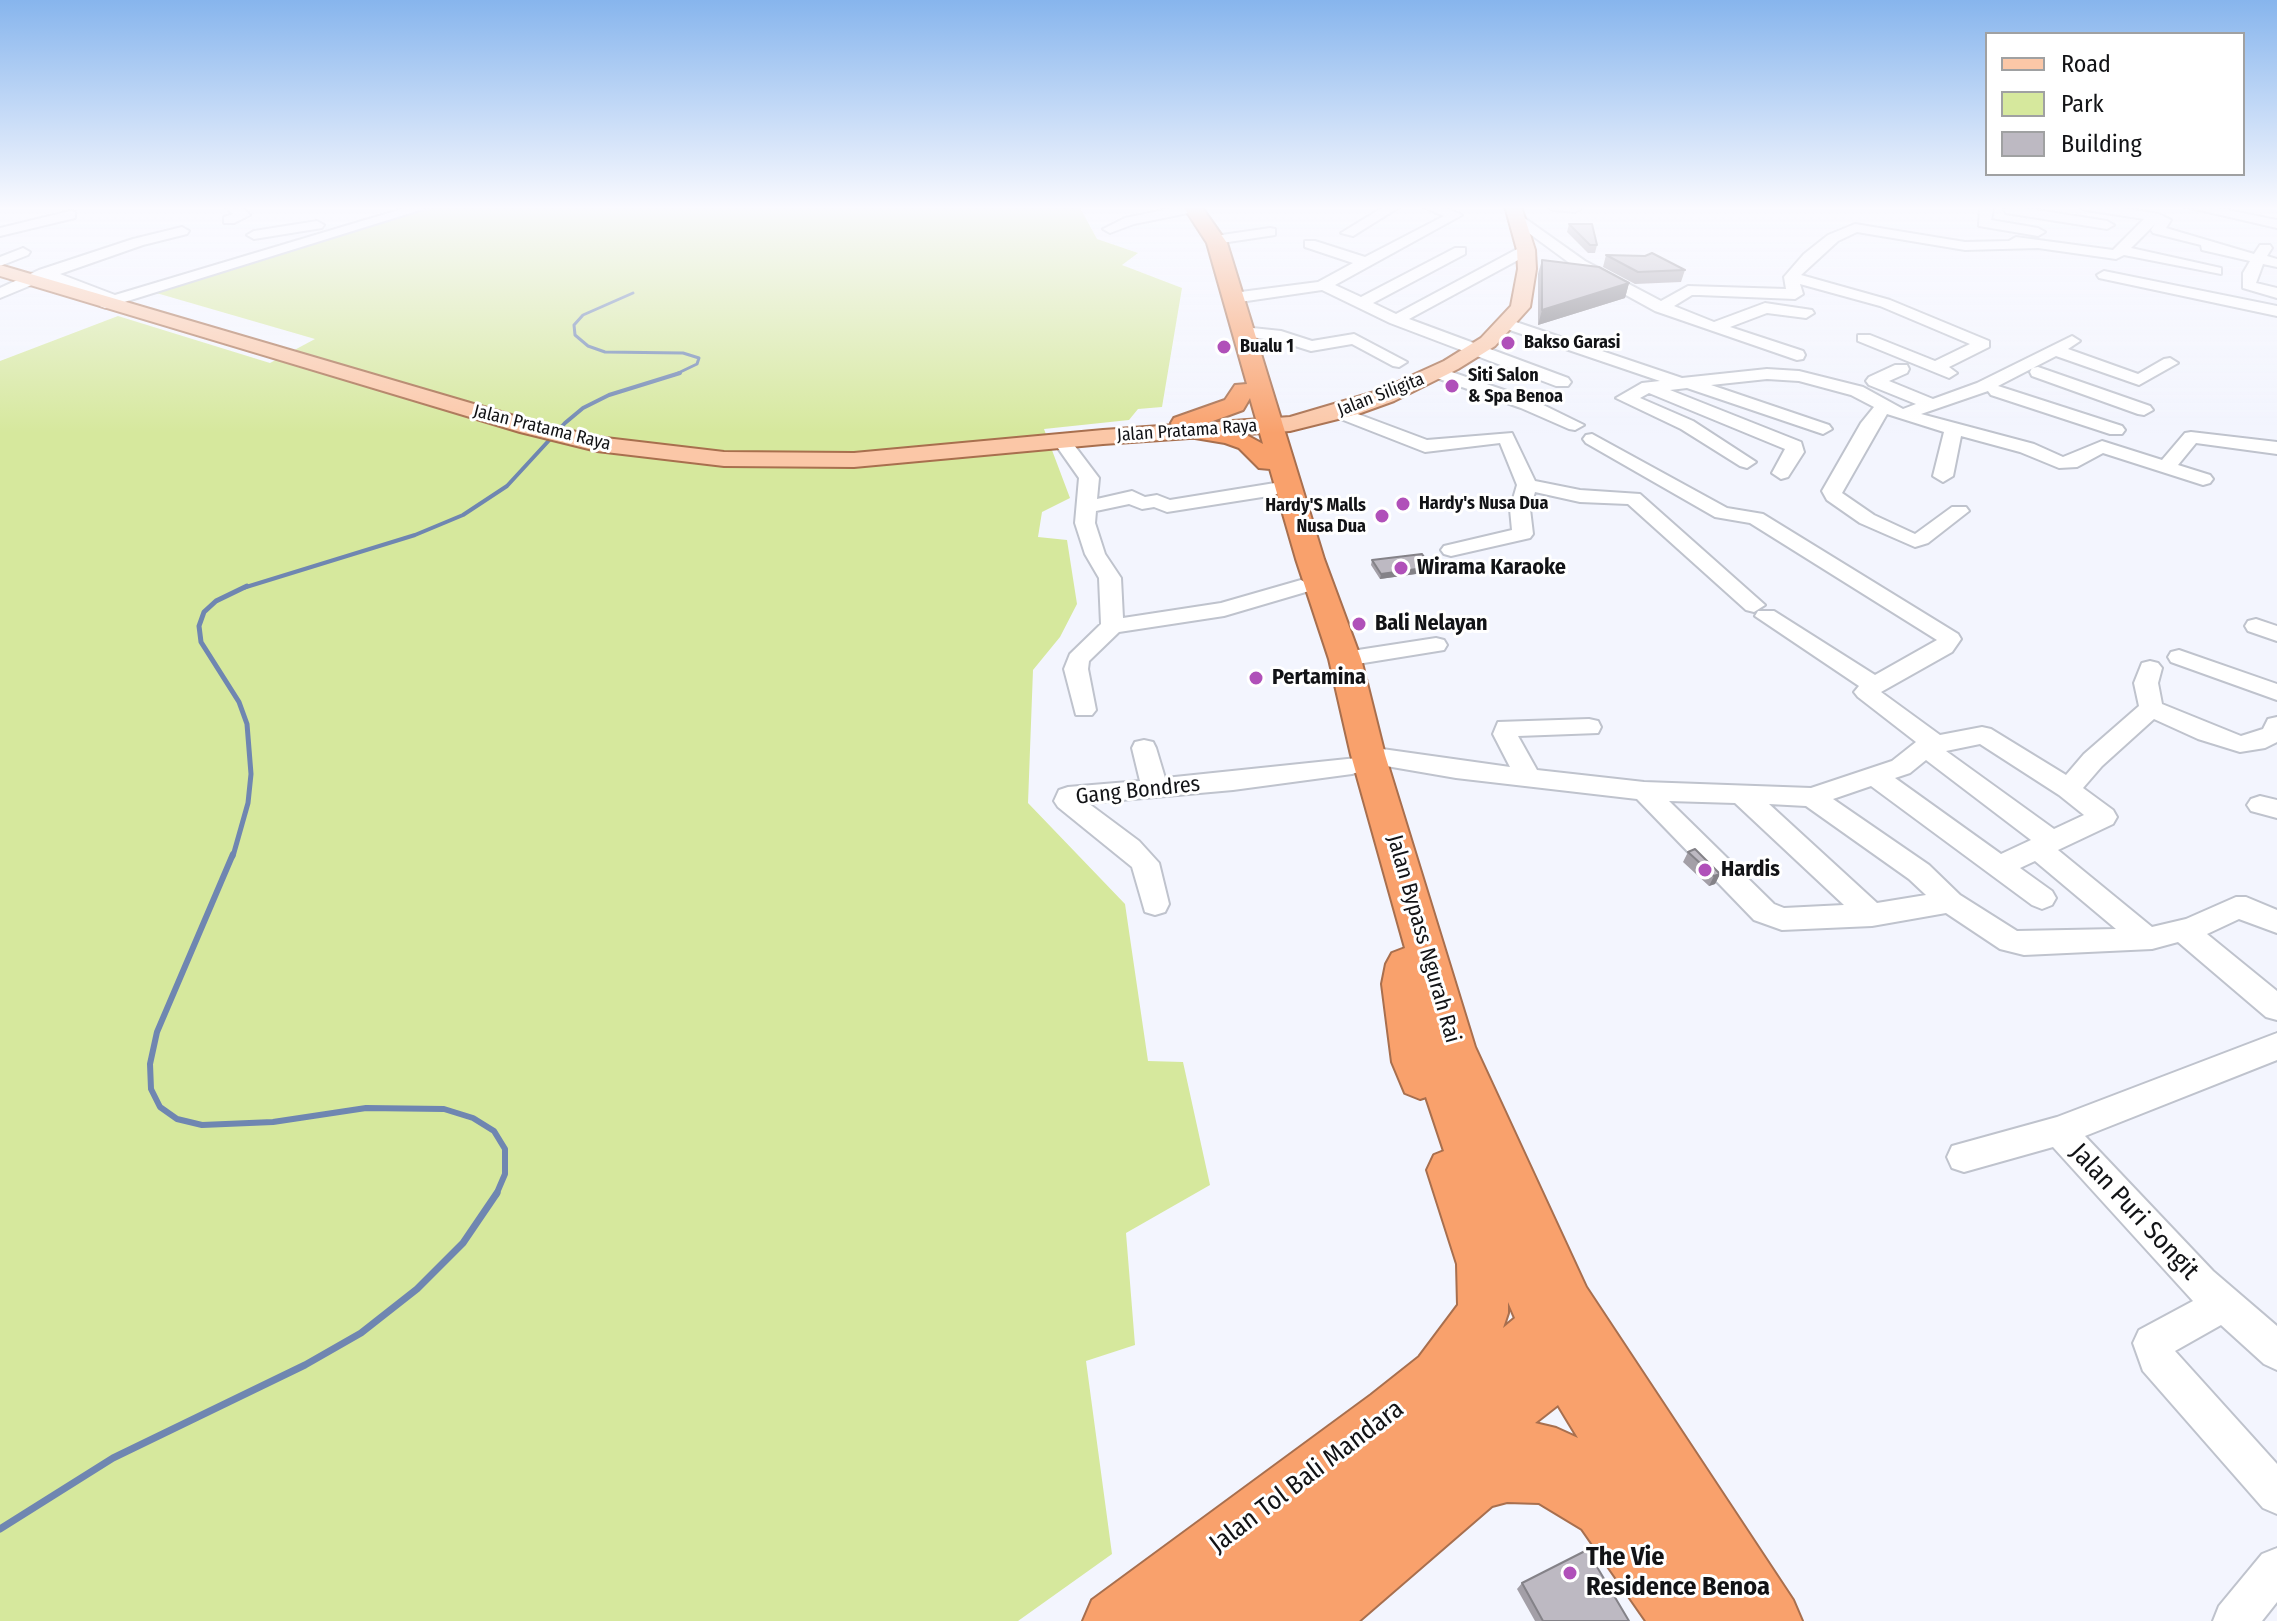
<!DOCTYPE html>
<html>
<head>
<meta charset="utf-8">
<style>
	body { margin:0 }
	#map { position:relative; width:2277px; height:1621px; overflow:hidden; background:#f3f5fe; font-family:"Fira Sans Condensed",sans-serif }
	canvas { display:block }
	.legend { position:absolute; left:1985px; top:32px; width:260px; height:144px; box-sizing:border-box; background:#fff; border:2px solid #a0a1a2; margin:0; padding:10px 14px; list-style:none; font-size:24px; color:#121316 }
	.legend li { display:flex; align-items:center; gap:16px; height:40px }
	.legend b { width:40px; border:2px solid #a0a1a2 }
</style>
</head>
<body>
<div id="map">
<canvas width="2277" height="1621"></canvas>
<ul class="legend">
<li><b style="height:10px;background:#fbc7a7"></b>Road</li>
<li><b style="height:22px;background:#d6e89d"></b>Park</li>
<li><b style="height:22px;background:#bdb9c2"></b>Building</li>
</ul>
</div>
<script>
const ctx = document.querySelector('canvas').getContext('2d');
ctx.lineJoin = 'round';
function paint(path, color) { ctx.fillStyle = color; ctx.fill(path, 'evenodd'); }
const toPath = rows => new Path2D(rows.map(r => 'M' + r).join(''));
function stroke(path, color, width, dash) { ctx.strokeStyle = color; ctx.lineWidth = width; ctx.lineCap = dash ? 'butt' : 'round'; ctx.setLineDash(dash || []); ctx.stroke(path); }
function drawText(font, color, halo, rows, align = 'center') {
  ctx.font = font + ' "Fira Sans Condensed",sans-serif'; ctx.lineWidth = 6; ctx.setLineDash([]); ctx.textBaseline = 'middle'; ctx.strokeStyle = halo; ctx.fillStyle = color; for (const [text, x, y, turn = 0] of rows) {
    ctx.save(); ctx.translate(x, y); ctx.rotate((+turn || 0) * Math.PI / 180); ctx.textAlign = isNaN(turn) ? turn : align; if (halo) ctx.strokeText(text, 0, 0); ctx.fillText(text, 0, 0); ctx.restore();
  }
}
paint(toPath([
	[433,206,1079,206,1097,239,1138,253,1122,265,1182,288,1162,407,1138,409,1129,420,1044,429,1070,498,1042,512,1038,537,1067,540,1077,604,1060,637,1033,670,1028,803,1125,904,1148,1061,1183,1062,1210,1185,1126,1233,1135,1345,1086,1361,1112,1554,1018,1621,0,1621,0,361,118,316,270,363,315,339,146,290]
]), '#d6e89d');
stroke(toPath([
	[633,293,583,315,574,325,575,335,588,346,605,352,683,353,699,358,697,364,674,375]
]), '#6f86b1', 3);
stroke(toPath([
	[243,588,415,535,463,515,507,486,565,423,583,408,609,395,680,373]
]), '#6f86b1', 4);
stroke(toPath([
	[233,856,248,803,251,774,247,724,239,702,201,642,199,626,204,612,216,601,247,586]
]), '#6f86b1', 5);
stroke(toPath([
	[233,854,157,1032,150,1064,151,1089,160,1107,177,1119,202,1125,273,1122,366,1108,444,1109,473,1118,494,1131,505,1149,505,1174,496,1195]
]), '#6f86b1', 6);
stroke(toPath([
	[0,1529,113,1458,305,1365,361,1333,417,1289,463,1243,497,1193]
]), '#6f86b1', 7);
const minor = toPath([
	[225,206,240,206,250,215,234,223,224,223,224,217,233,214,225,206],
	[412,206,433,206,105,308,100,306,100,300,46,279,0,298,0,288,39,270,133,239,182,227,189,231,187,234,143,245,60,274,115,295,412,206],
	[1183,206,1190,210,1188,213,1134,224,1110,233,1103,229,1125,218,1183,206],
	[1385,206,1401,206,1353,236,1341,233,1385,206],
	[1421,206,1441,206,1462,215,1335,285,1361,297,1455,248,1465,248,1465,254,1373,303,1396,314,1521,247,1531,247,1531,253,1409,319,1568,378,1571,382,1568,386,1556,386,1390,323,1322,290,1233,303,1225,298,1233,293,1318,282,1353,263,1305,247,1305,241,1315,241,1365,257,1444,216,1421,206],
	[1547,206,1580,206,1582,208,1575,212,1554,210,1547,206],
	[1980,206,1994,206,1991,220,2038,228,2045,232,2038,236,1979,226,1980,206],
	[2011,206,2107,221,2114,225,2107,229,2006,213,2004,210,2011,206],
	[2079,206,2110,206,2159,214,2171,220,2166,228,2254,254,2260,245,2270,245,2272,248,2267,256,2277,259,2277,267,2263,264,2256,283,2277,288,2277,298,2243,288,2243,273,2250,261,2202,250,2201,245,2153,233,2151,230,2155,224,2131,248,2221,268,2221,274,2124,255,2116,259,2038,248,1965,250,1857,232,1838,241,1801,275,1890,300,1989,341,1989,347,1949,367,1957,373,1949,378,1858,341,1858,335,1870,335,1935,361,1970,344,1880,306,1800,284,1803,294,1795,299,1699,295,1692,295,1674,306,1714,322,1765,303,1812,310,1814,313,1806,318,1767,313,1730,327,1803,351,1805,355,1803,359,1797,360,1655,311,1575,267,1511,220,1523,217,1585,261,1661,301,1688,286,1786,289,1784,277,1804,254,1828,235,1855,224,1965,242,2009,241,2016,237,2113,250,2144,219,2086,210,2079,206],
	[2182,206,2208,206,2277,220,2277,228,2182,206],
	[70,211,75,212,75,218,0,236,0,228,70,211],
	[317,221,324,225,322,228,254,239,247,235,254,231,317,221],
	[1270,228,1275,229,1275,235,1215,244,1208,240,1215,236,1270,228],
	[23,248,30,252,28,255,0,266,0,257,23,248],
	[2104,271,2277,306,2277,316,2099,278,2097,275,2104,271],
	[1507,319,1682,378,1767,369,1799,371,1863,387,1903,409,1916,404,1869,385,1866,381,1869,377,1895,365,1907,365,1909,369,1907,373,1889,381,1933,399,1977,383,2072,336,2080,341,2068,349,2138,374,2164,359,2170,358,2178,363,2139,385,2056,356,1998,386,2122,426,2125,430,2122,434,2110,434,1991,395,1988,391,1921,414,2034,444,2063,457,2102,441,2162,460,2185,433,2191,432,2277,442,2277,454,2196,443,2178,465,2210,475,2213,479,2210,483,2203,485,2103,453,2077,467,2059,468,2020,452,1961,436,1953,476,1943,482,1933,476,1944,432,1887,414,1842,493,1874,515,1915,534,1952,507,1966,507,1969,511,1928,543,1915,547,1860,523,1827,500,1822,491,1861,423,1874,407,1851,395,1799,381,1767,379,1711,385,1829,425,1832,429,1823,434,1687,388,1670,390,1801,442,1804,452,1788,477,1781,479,1772,473,1785,449,1649,393,1640,398,1693,421,1756,462,1747,468,1740,466,1681,429,1616,398,1642,383,1660,381,1501,327,1499,324,1507,319],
	[1243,327,1281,331,1312,341,1354,334,1407,362,1399,367,1393,366,1352,344,1311,351,1279,341,1237,335,1237,329,1243,327],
	[1437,367,1533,400,1584,425,1575,430,1569,429,1521,408,1431,376,1429,372,1431,368,1437,367],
	[2038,367,2150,406,2153,410,2144,415,2138,414,2032,376,2030,372,2032,368,2038,367],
	[1339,407,1427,440,1512,433,1535,481,1580,490,1640,494,1765,605,1754,612,1746,610,1628,504,1580,502,1535,492,1530,509,1533,534,1530,538,1451,556,1444,554,1441,550,1444,546,1512,530,1510,509,1517,485,1500,443,1425,452,1333,416,1330,412,1333,408,1339,407],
	[1592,434,1727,508,1763,514,1958,634,1961,639,1952,652,1881,692,1940,735,1982,727,1991,729,2066,775,2084,754,2139,706,2134,683,2142,663,2150,661,2158,663,2162,668,2158,683,2162,704,2241,736,2263,729,2268,719,2277,717,2277,742,2265,748,2240,752,2198,739,2154,719,2102,766,2083,788,2113,810,2117,817,2113,824,2058,850,2152,927,2186,919,2236,897,2246,897,2277,910,2277,933,2239,919,2207,934,2277,991,2277,1020,2266,1017,2178,942,2152,949,2024,955,2000,949,1946,913,1872,926,1782,930,1754,920,1637,799,1456,778,1363,762,1365,765,1361,771,1352,774,1233,790,1088,803,1139,841,1159,863,1169,904,1165,912,1155,915,1145,912,1132,867,1058,807,1054,801,1059,790,1068,787,1140,781,1132,748,1135,742,1144,740,1153,742,1156,748,1165,778,1357,758,1359,749,1368,747,1510,767,1493,734,1498,722,1589,719,1598,721,1601,727,1598,733,1518,736,1537,770,1644,782,1811,788,1892,761,1916,742,1858,697,1854,692,1859,686,1755,616,1758,611,1774,611,1875,675,1937,640,1750,523,1715,517,1586,443,1583,439,1586,435,1592,434],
	[1980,744,2059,795,2084,815,2054,829,1946,751,1980,744],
	[1926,760,2031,840,2001,854,1895,778,1910,773,1926,760],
	[1871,786,2032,905,2042,909,2052,905,2056,898,2052,891,2020,868,2035,861,2116,929,2017,931,1960,895,1929,865,1833,799,1871,786],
	[1669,801,1735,803,1844,905,1784,908,1774,904,1669,801],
	[1769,804,1806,806,1909,879,1926,895,1877,903,1769,804],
	[1062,436,1068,437,1099,478,1097,499,1132,491,1145,497,1157,495,1170,500,1275,483,1285,489,1275,495,1167,512,1154,507,1142,509,1129,504,1096,511,1095,523,1105,554,1121,578,1123,618,1221,603,1301,580,1312,586,1309,591,1224,616,1119,632,1089,661,1088,669,1096,710,1092,715,1076,715,1064,669,1070,654,1101,624,1099,578,1085,554,1075,523,1079,478,1053,441,1062,436],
	[2256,619,2277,626,2277,641,2248,631,2245,626,2248,621,2256,619],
	[1436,638,1444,640,1447,645,1444,650,1345,666,1337,664,1334,659,1337,654,1345,652,1436,638],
	[2179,650,2277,684,2277,700,2171,662,2168,657,2171,652,2179,650],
	[2260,796,2277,800,2277,818,2251,811,2247,805,2251,799,2260,796],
	[2277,1033,2277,1060,2085,1136,2213,1271,2277,1326,2277,1370,2264,1364,2221,1325,2175,1351,2277,1464,2277,1514,2263,1508,2143,1371,2133,1343,2139,1330,2193,1301,2053,1147,1964,1172,1952,1168,1947,1157,1952,1146,2057,1117,2277,1033],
	[2277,1548,2277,1602,2262,1621,2213,1621,2219,1606,2262,1554,2277,1548]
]);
const major = toPath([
	[1505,206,1521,206,1535,250,1536,269,1530,307,1495,346,1458,369,1394,401,1358,414,1290,431,1103,444,854,467,724,466,597,451,520,432,0,276,0,265,535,422,597,437,724,452,854,453,1103,430,1290,417,1378,391,1444,361,1481,338,1511,306,1518,269,1517,250,1505,206]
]);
const highway = toPath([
	[1183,206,1201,206,1227,243,1324,559,1361,659,1385,755,1475,1047,1586,1287,1793,1600,1802,1621,1646,1621,1582,1529,1539,1503,1507,1502,1492,1506,1359,1621,1083,1621,1092,1600,1371,1395,1419,1357,1458,1305,1457,1264,1427,1170,1434,1155,1444,1151,1426,1097,1420,1099,1405,1093,1392,1062,1382,984,1386,964,1392,953,1405,948,1351,755,1329,659,1296,559,1270,469,1259,468,1239,448,1225,443,1177,435,1171,423,1174,418,1225,400,1235,385,1247,384,1207,243,1183,206],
	[1250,398,1263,444,1239,431,1202,425,1243,410,1250,398],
	[1508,1302,1515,1318,1503,1328,1508,1313,1508,1302],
	[1558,1405,1578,1438,1556,1428,1535,1423,1558,1405]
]);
stroke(minor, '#bfc3cd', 4);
stroke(major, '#a86f4e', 4);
stroke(highway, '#a86f4e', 4);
paint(minor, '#fff');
paint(major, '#fbc7a7');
paint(highway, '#f9a16c');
paint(toPath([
	[1569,224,1597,245,1595,253,1588,253,1567,232],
	[1606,255,1685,270,1681,282,1635,284,1603,267],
	[1542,260,1629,283,1625,298,1538,325,1538,274],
	[1372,560,1431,567,1430,572,1380,579,1371,565],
	[1688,852,1720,874,1715,884,1709,886,1683,862],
	[1522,1583,1629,1621,1535,1621,1517,1589]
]), '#a39fa7');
paint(toPath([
	[1629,283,1625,298,1538,325,1542,310],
	[1431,567,1430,572,1380,579,1381,574],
	[1720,874,1715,884,1709,886,1714,876]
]), '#848288');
const building = toPath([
	[1569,224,1592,224,1597,245,1590,245,1569,224],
	[1652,253,1685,270,1638,272,1606,255,1645,256,1652,253],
	[1542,260,1599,267,1629,283,1542,310,1542,260],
	[1422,554,1431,567,1381,574,1372,560,1422,554],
	[1695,849,1720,874,1714,876,1688,852,1695,849],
	[1587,1550,1629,1621,1543,1621,1522,1583,1587,1550]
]);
paint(building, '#bdb9c2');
stroke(building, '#848288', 2);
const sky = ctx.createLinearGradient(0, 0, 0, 433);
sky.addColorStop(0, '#87b5ed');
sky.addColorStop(0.48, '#fafaff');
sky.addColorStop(1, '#fafaff00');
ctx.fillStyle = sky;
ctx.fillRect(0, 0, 2277, 433);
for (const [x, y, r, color] of [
	[1508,343,8,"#b050b9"],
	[1224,347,8,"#b050b9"],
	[1452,386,8,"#b050b9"],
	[1403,504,8,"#b050b9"],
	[1382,516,8,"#b050b9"],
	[1401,568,8,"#b050b9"],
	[1359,624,8,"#b050b9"],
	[1256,678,8,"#b050b9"],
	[1705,870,8,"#b050b9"],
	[1570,1573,8,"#b050b9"]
]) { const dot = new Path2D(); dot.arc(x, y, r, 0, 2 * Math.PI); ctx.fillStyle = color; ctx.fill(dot); stroke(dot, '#fff', 3); }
drawText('bold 18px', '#121316', '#fff', [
	["Bakso Garasi",1524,343],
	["Bualu 1",1240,347],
	["Siti Salon",1468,376],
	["& Spa Benoa",1468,397],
	["Hardy's Nusa Dua",1419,504],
	["Hardy'S Malls",1366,506,"right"],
	["Nusa Dua",1366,527,"right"]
], 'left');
drawText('18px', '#121316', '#fff', [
	["Jalan Siligita",1381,395,-21],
	["Jalan Pratama Raya",542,428,14],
	["Jalan Pratama Raya",1187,431,-4]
]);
drawText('bold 22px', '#121316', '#fff', [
	["Wirama Karaoke",1417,568],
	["Bali Nelayan",1375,624],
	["Pertamina",1272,678],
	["Hardis",1721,870]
], 'left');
drawText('22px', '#121316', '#fff', [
	["Gang Bondres",1138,791,-6],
	["Jalan Bypass Ngurah Rai",1423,939,74]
]);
drawText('26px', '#121316', '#fff', [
	["Jalan Puri Songit",2134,1212,47],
	["Jalan Tol Bali Mandara",1307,1477,-37]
]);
drawText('bold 26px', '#121316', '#fff', [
	["The Vie",1586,1558],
	["Residence Benoa",1586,1588]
], 'left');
</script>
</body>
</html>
